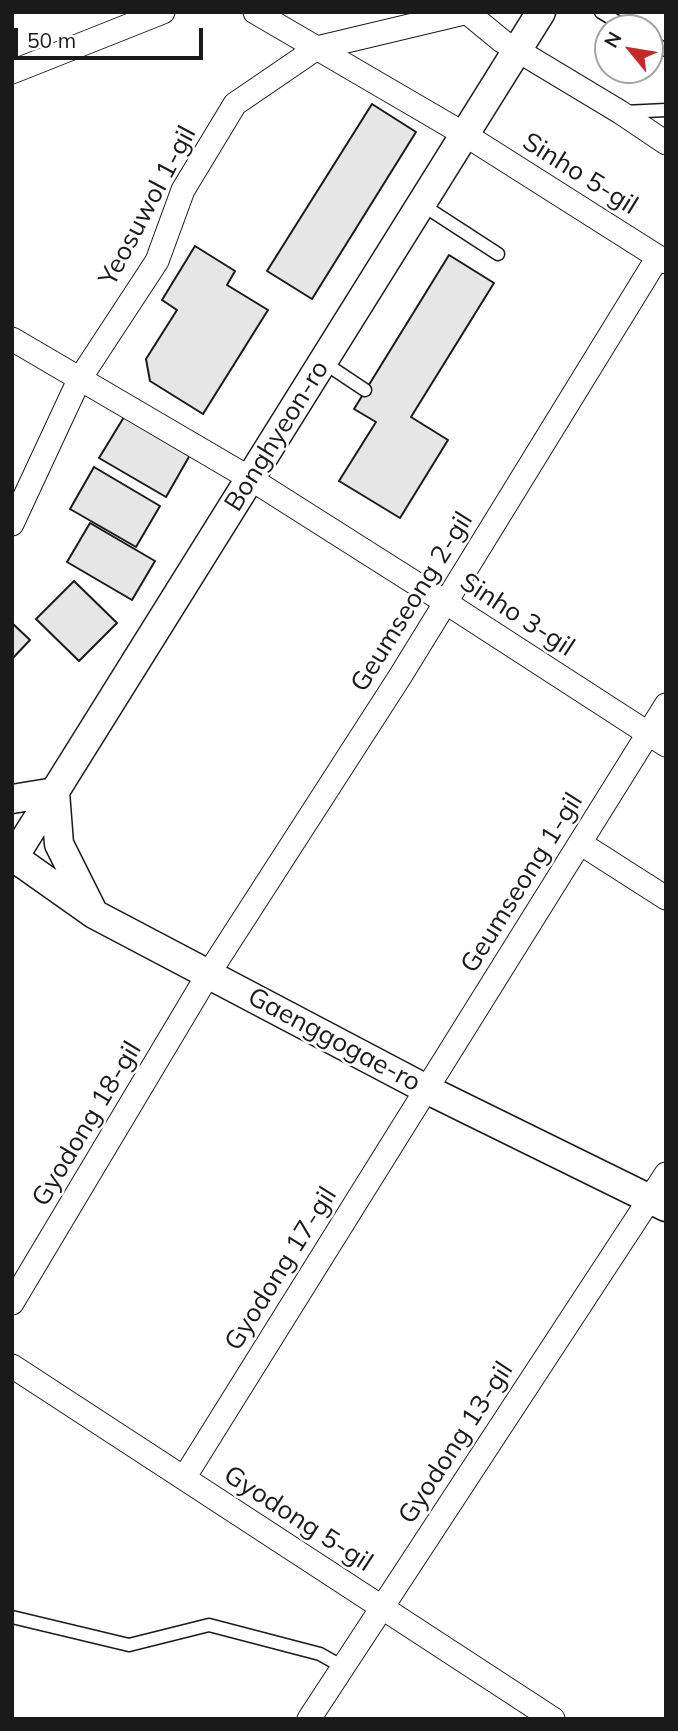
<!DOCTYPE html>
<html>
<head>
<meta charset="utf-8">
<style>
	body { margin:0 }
	#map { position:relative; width:678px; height:1731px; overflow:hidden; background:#fff; font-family:Mulish,sans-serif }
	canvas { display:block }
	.frame { position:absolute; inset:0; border:14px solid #1a1a1a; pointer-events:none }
	.north { position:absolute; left:594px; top:14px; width:70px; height:70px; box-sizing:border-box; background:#fff; border:2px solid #a3a3a3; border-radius:50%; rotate:300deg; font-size:19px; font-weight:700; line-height:28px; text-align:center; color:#1a1a1a }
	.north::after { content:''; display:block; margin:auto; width:24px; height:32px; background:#c62828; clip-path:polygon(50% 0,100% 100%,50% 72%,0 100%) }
	.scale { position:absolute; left:14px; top:28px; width:189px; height:32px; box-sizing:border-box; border:4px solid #1a1a1a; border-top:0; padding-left:9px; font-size:21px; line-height:24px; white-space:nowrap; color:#1a1a1a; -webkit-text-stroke:5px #fff; paint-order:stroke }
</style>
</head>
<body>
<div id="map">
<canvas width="678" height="1731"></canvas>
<div class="frame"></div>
<div class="north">N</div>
<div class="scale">50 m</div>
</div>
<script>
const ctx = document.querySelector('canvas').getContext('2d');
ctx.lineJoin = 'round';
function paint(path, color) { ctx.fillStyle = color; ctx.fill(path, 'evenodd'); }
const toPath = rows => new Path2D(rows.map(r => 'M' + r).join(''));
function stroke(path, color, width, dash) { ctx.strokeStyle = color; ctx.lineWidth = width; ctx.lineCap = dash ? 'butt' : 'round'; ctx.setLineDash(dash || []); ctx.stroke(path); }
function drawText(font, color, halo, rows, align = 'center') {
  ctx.font = font + ' Mulish,sans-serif'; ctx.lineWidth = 5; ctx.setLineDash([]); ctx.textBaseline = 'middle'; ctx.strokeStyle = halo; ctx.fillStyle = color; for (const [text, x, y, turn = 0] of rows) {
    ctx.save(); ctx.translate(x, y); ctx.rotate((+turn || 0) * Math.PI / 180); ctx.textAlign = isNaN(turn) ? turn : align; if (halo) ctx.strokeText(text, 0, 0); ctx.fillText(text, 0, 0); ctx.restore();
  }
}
const building = toPath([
	[372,104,416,132,312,299,267,271,372,104],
	[195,246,235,271,227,285,268,310,203,414,150,381,146,359,177,310,162,300,195,246],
	[449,255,494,283,411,417,448,440,400,518,339,481,376,422,354,409,449,255],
	[124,417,190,455,166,497,99,458,124,417],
	[94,467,160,506,136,547,70,509,94,467],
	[90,523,155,561,132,600,67,562,90,523],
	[74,581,117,623,79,661,36,619,74,581],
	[12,623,30,640,12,659,12,623]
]);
paint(building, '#e6e6e6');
stroke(building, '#1a1a1a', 2);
const service = toPath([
	[601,12,627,28],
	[650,41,666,50],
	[624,112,666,110],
	[421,204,498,254],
	[323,362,365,390],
	[12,1617,129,1645,209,1625,320,1654,343,1667]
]);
const minor = toPath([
	[255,12,464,134,666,262],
	[468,13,502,41,620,112,666,143],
	[12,72,163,12],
	[12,339,251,479,445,602,666,745],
	[12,524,79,380,157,261,183,190,235,104,317,48,468,12],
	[580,843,666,898],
	[12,1303,209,973,401,675,658,257],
	[12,1366,553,1719],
	[184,1478,666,705],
	[309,1719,666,1174]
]);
const tertiary = toPath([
	[12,799,55,792,59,844,92,910],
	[12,856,94,914,428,1090,666,1207],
	[12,860,541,12]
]);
stroke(service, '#1a1a1a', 15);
stroke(minor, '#1a1a1a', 25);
stroke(tertiary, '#1a1a1a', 31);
stroke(service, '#fff', 12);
stroke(minor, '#fff', 23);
stroke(tertiary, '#fff', 28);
drawText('26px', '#1a1a1a', '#fff', [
	["Sinho 5-gil",580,174,32],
	["Yeosuwol 1-gil",148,206,-62],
	["Bonghyeon-ro",277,436,-58],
	["Geumseong 2-gil",412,602,-58],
	["Sinho 3-gil",517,615,33],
	["Geumseong 1-gil",522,883,-58],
	["Gaenggogae-ro",334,1040,28],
	["Gyodong 18-gil",87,1124,-59],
	["Gyodong 17-gil",281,1269,-58],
	["Gyodong 13-gil",456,1443,-57],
	["Gyodong 5-gil",298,1519,33]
]);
</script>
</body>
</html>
